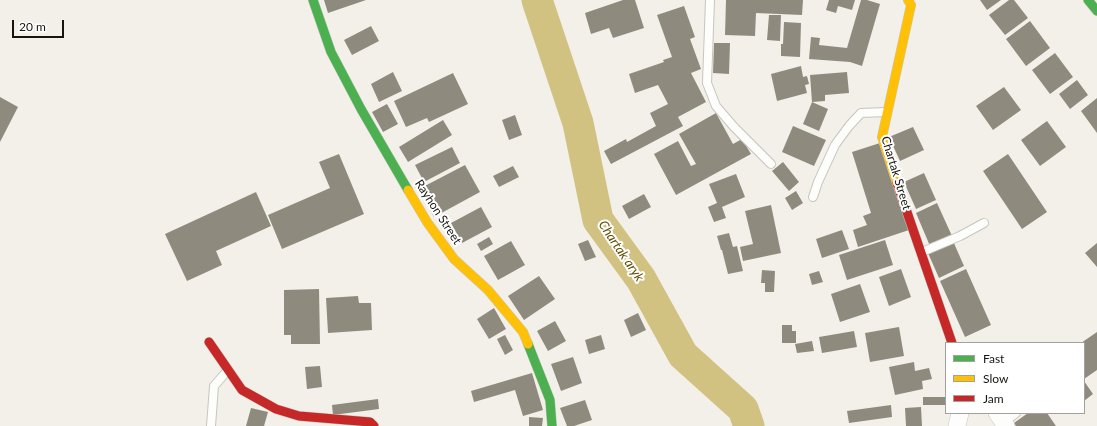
<!DOCTYPE html>
<html>
<head>
<meta charset="utf-8">
<style>
	body { margin:0 }
	#map { position:relative; width:1097px; height:426px; overflow:hidden; background:#f2f0e8; font-family:Lato,sans-serif }
	canvas { display:block }
	.legend { position:absolute; left:945px; top:342px; width:140px; height:72px; box-sizing:border-box; background:#fff; border:1px solid #a2a19f; margin:0; padding:5px 7px; list-style:none; font-size:12px; color:#161510 }
	.legend li { display:flex; align-items:center; gap:8px; height:20px }
	.legend b { width:20px; border:1px solid #a2a19f }
	.scale { position:absolute; left:12px; top:20px; width:52px; height:18px; box-sizing:border-box; border:2px solid #161510; border-top:0; padding-left:5px; font-size:12px; line-height:14px; white-space:nowrap; color:#161510; -webkit-text-stroke:3px #fff; paint-order:stroke }
</style>
</head>
<body>
<div id="map">
<canvas width="1097" height="426"></canvas>
<ul class="legend">
<li><b style="height:5px;background:#4caf50"></b>Fast</li>
<li><b style="height:5px;background:#ffc107"></b>Slow</li>
<li><b style="height:5px;background:#c62828"></b>Jam</li>
</ul>
<div class="scale">20 m</div>
</div>
<script>
const ctx = document.querySelector('canvas').getContext('2d');
ctx.lineJoin = 'round';
const toPath = rows => new Path2D(rows.map(r => 'M' + r).join(''));
function stroke(path, color, width, dash) { ctx.strokeStyle = color; ctx.lineWidth = width; ctx.lineCap = dash ? 'butt' : 'round'; ctx.setLineDash(dash || []); ctx.stroke(path); }
function paint(path, color) { ctx.fillStyle = color; ctx.fill(path, 'evenodd'); }
function drawText(font, color, halo, rows, align = 'center') {
  ctx.font = font + ' Lato,sans-serif'; ctx.lineWidth = 4; ctx.setLineDash([]); ctx.textBaseline = 'middle'; ctx.strokeStyle = halo; ctx.fillStyle = color; for (const [text, x, y, turn = 0] of rows) {
    ctx.save(); ctx.translate(x, y); ctx.rotate((+turn || 0) * Math.PI / 180); ctx.textAlign = isNaN(turn) ? turn : align; if (halo) ctx.strokeText(text, 0, 0); ctx.fillText(text, 0, 0); ctx.restore();
  }
}
stroke(toPath([
	[537,0,578,123,598,220,641,279,683,355,743,409,749,426]
]), '#d2c282', 31);
paint(toPath([
	[324,0,366,0,328,13],
	[623,0,635,0,644,28,613,38,609,28,591,34,585,13],
	[726,0,803,0,802,15,756,13,755,36,725,35],
	[829,0,855,0,852,10,838,6,836,13,826,10],
	[861,0,867,0,880,4,862,66,850,62,809,59,811,37,820,38,819,45,847,48],
	[980,0,1001,0,987,10],
	[1009,0,1014,0,1028,18,1005,35,989,15],
	[684,6,695,37,690,39,701,69,691,73,706,102,678,117,683,126,611,164,604,151,626,139,627,142,656,126,650,113,668,104,658,85,635,93,629,74,664,62,663,60,672,57,657,15],
	[769,15,781,15,780,41,767,40],
	[1030,21,1050,48,1026,66,1006,39],
	[784,22,801,23,800,57,781,56,781,44,783,44],
	[371,26,379,41,352,55,344,40],
	[714,43,730,43,729,74,713,73],
	[1055,53,1073,77,1050,94,1032,70],
	[801,66,803,77,807,76,809,84,805,85,807,93,777,101,771,74],
	[393,72,402,91,379,102,371,84],
	[847,72,849,93,825,95,825,101,812,102,810,75],
	[453,73,468,104,429,122,427,118,406,127,394,101],
	[1077,80,1088,95,1070,109,1059,94],
	[1004,87,1021,110,993,130,976,106],
	[0,97,18,107,0,142],
	[1097,98,1097,133,1081,111],
	[812,102,828,109,819,131,803,124],
	[387,104,398,124,383,132,372,112],
	[716,113,733,144,742,139,751,154,676,195,654,154,678,141,691,166,696,164,679,134],
	[515,115,522,135,509,140,502,120],
	[443,120,452,135,408,162,399,147],
	[1047,121,1066,147,1040,166,1021,140],
	[793,126,826,140,814,166,782,152],
	[913,127,924,150,900,161,889,137],
	[880,143,909,230,858,247,853,230,867,225,863,216,871,213,852,152],
	[452,147,460,163,424,182,415,165],
	[339,154,364,214,282,249,268,215,330,188,319,162],
	[1008,154,1047,212,1022,229,983,171],
	[783,162,799,182,789,191,772,171],
	[465,165,480,192,434,217,419,189],
	[513,166,519,177,499,187,493,176],
	[924,173,936,200,916,209,904,182],
	[736,174,745,197,722,207,726,218,714,222,708,207,717,203,709,184],
	[796,191,803,203,792,210,785,198],
	[256,192,271,226,216,251,222,265,187,281,165,234],
	[644,194,651,207,629,219,622,206],
	[937,203,952,236,930,246,916,213],
	[771,205,781,253,743,261,740,247,753,244,745,211],
	[481,207,492,227,462,243,451,223],
	[842,230,849,249,822,258,816,239],
	[729,233,733,247,737,246,743,271,728,274,722,250,721,250,717,236],
	[489,237,493,244,481,251,477,244],
	[588,240,596,257,585,261,578,244],
	[885,240,893,265,847,280,839,255],
	[511,241,525,265,498,280,484,256],
	[953,241,964,266,939,278,928,253],
	[1097,243,1097,267,1085,253],
	[901,269,911,297,889,306,879,277],
	[966,269,991,325,965,337,940,281],
	[762,270,775,271,774,292,765,292,765,283,761,283],
	[819,271,823,282,812,285,809,274],
	[539,276,555,299,524,320,508,296],
	[860,284,870,312,840,322,831,294],
	[319,289,320,344,291,344,291,335,284,335,284,290],
	[358,296,359,303,371,303,372,330,328,333,326,298],
	[494,308,506,329,489,339,477,319],
	[638,313,646,330,631,337,624,320],
	[555,321,566,341,548,351,537,331],
	[782,325,792,325,792,331,796,331,796,343,782,343],
	[899,327,904,356,870,362,865,333],
	[854,331,857,347,822,353,819,337],
	[1097,332,1097,370,1084,379,1084,343,1081,343],
	[505,335,513,350,505,355,497,339],
	[601,335,605,349,589,354,585,340],
	[812,341,814,351,797,353,795,344],
	[573,357,582,383,561,391,551,364],
	[914,362,915,371,929,368,932,379,922,381,923,389,895,395,889,367],
	[320,366,322,387,307,389,305,367],
	[532,373,543,410,523,416,515,390,474,402,471,391],
	[1084,381,1093,394,1084,401],
	[923,397,945,397,945,405,923,405],
	[378,399,379,409,333,415,332,405],
	[585,400,592,420,574,426,567,426,560,408],
	[891,405,892,417,849,423,847,411],
	[921,407,922,426,906,426,905,408],
	[251,408,268,412,264,426,246,426],
	[1028,413,1047,413,1056,426,1016,426,1014,423],
	[529,417,543,418,542,426,529,426]
]), '#8e8b7e');
const lane = toPath([
	[710,0,707,83,716,106,734,127,771,164],
	[813,197,818,182,835,145,849,126,861,113,886,112],
	[922,252,960,236,984,223],
	[1004,423,1016,413],
	[211,426,214,386,228,370]
]);
const street = toPath([
	[997,413,1006,426],
	[957,426,960,413]
]);
const fast = toPath([
	[313,0,331,52,361,109,408,190],
	[1088,0,1097,11],
	[528,344,550,400,552,426]
]);
const slow = toPath([
	[897,183,882,137,911,5,908,0],
	[408,190,427,222,454,259,488,290,523,332,528,344]
]);
const jam = toPath([
	[897,183,952,343],
	[209,342,242,390,276,409,299,416,370,422,374,426]
]);
stroke(lane, '#c7c5bf', 10);
stroke(street, '#c7c5bf', 18);
stroke(fast, '#c7c5bf', 10);
stroke(slow, '#c7c5bf', 10);
stroke(jam, '#c7c5bf', 10);
stroke(lane, '#fdfdfc', 8);
stroke(street, '#fdfdfc', 17);
stroke(fast, '#4caf50', 9);
stroke(slow, '#ffc107', 9);
stroke(jam, '#c62828', 9);
drawText('12px', '#161510', '#fff', [
	["Chartak Street",896,173,73],
	["Rayhon Street",438,212,57]
]);
drawText('italic 13px', '#5f4f07', '#fff', [
	["Chartak aryk",621,251,56]
]);
</script>
</body>
</html>
